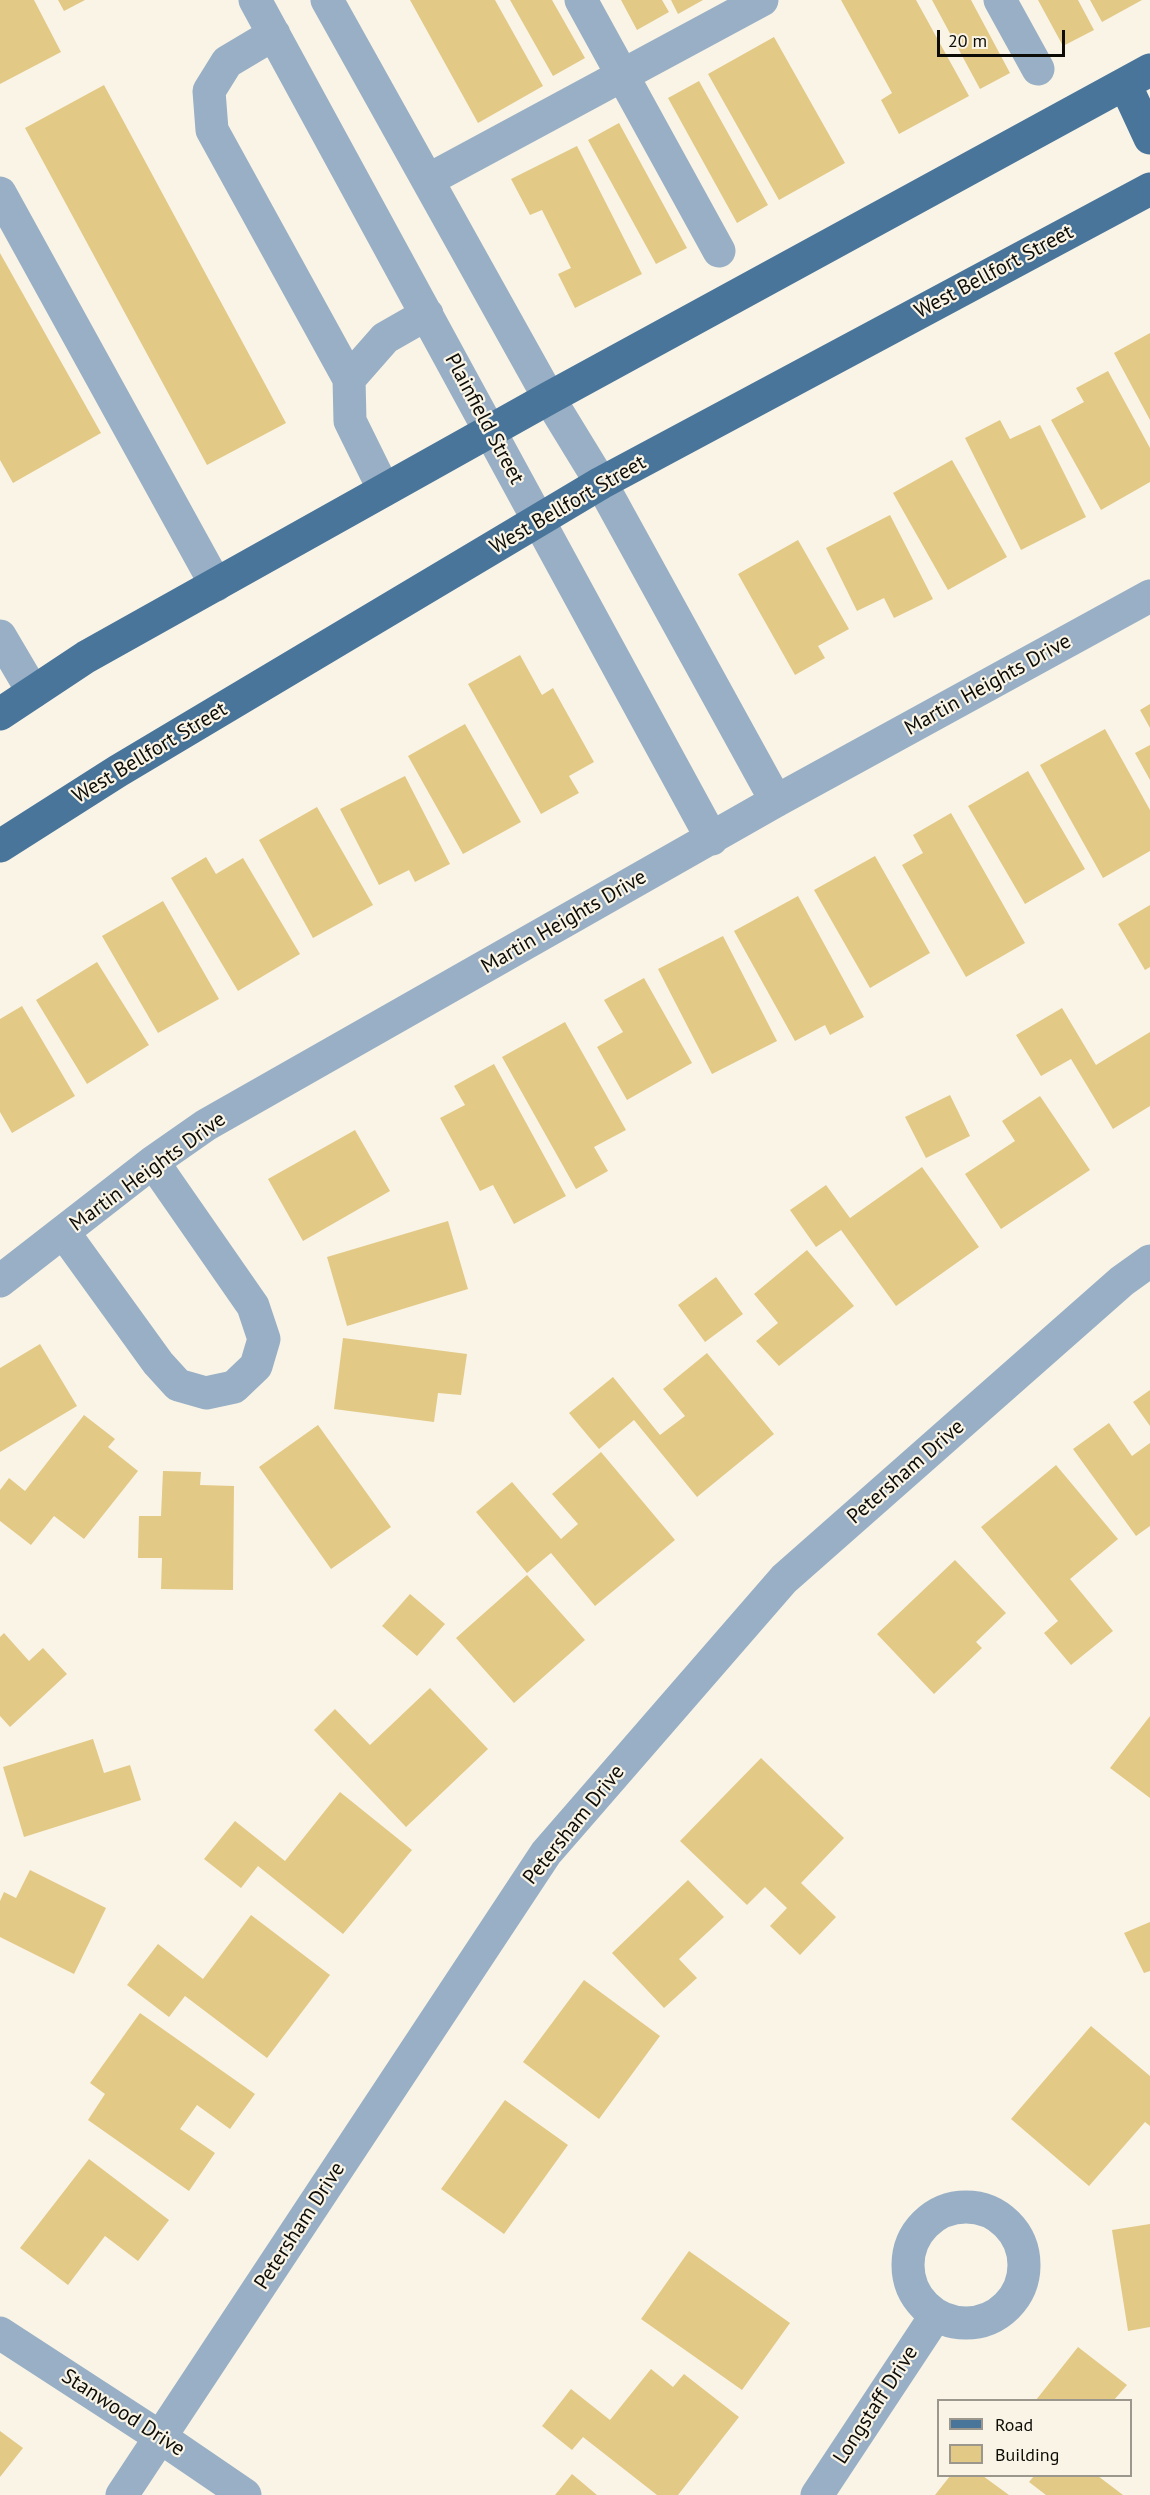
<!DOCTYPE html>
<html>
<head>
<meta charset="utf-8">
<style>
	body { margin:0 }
	#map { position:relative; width:1150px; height:2495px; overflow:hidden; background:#f9f4e6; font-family:"PT Sans",sans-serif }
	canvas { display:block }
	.legend { position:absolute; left:937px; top:2399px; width:195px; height:78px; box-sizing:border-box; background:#f9f4e6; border:2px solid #9b978d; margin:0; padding:8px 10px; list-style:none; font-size:18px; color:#0d0c07 }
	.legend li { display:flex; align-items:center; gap:12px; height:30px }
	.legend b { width:30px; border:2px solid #9b978d }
	.scale { position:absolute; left:937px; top:30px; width:128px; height:27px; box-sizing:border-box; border:3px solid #0d0c07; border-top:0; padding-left:8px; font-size:18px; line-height:21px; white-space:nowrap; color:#0d0c07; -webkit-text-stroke:4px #f9f4e6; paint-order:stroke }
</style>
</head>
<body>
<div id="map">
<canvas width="1150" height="2495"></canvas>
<ul class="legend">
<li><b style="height:8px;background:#4a759b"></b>Road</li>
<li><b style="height:16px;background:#e3c986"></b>Building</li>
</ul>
<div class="scale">20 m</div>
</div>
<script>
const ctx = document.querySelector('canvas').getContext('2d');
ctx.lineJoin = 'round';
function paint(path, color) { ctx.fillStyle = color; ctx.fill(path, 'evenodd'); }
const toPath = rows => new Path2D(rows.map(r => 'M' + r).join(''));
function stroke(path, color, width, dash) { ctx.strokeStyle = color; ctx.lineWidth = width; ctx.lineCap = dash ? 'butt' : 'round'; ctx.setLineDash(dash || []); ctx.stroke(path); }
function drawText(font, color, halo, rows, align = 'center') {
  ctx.font = font + ' "PT Sans",sans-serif'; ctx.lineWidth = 4.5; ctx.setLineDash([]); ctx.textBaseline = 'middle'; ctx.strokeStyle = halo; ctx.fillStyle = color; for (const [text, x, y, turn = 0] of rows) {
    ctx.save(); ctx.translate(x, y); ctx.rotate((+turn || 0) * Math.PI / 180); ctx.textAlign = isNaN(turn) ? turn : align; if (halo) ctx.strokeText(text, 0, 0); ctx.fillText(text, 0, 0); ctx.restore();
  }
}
paint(toPath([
	[0,0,34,0,61,52,0,84],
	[58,0,85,0,64,11],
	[410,0,495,0,543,86,478,123],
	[510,0,552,0,585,58,553,76],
	[621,0,662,0,669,12,637,30],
	[671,0,703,0,678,14],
	[841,0,916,0,969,96,899,134,881,100,892,93],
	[932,0,971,0,1010,73,980,89],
	[1038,0,1078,0,1094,30,1063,46],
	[1090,0,1142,0,1102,22],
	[774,37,845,163,779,200,708,74],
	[699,81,768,205,737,223,668,98],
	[104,85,286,423,207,465,25,128],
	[619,123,687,248,656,264,588,140],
	[577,146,642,274,575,308,558,274,571,268,542,210,530,215,511,179],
	[0,253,101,433,13,483,0,460],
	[1150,333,1150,420,1114,353],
	[1108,371,1150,448,1150,482,1101,510,1051,420,1084,402,1076,388],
	[1000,420,1010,439,1040,425,1086,517,1021,550,965,438],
	[952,460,1007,557,948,590,893,493],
	[890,515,933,599,894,618,884,598,857,611,826,548],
	[798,540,849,629,818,646,825,658,795,675,738,574],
	[520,655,542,695,553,688,594,762,569,776,579,793,541,814,468,684],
	[1150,704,1150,728,1140,710],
	[465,724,521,822,463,854,408,756],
	[1105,729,1150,810,1150,851,1103,878,1040,765],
	[1150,745,1150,780,1135,753],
	[1028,771,1085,869,1025,904,968,806],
	[405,776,450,864,415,882,409,870,379,885,340,809],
	[317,807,373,905,313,938,259,840],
	[951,813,1025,943,966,977,902,865,923,853,913,835],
	[875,856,930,953,870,988,814,890],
	[206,857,216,874,243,858,300,954,238,991,171,878],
	[798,896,864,1017,830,1035,825,1025,795,1041,734,931],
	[163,901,219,999,158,1033,102,936],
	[1150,905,1150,967,1145,970,1118,924],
	[723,936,777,1041,712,1074,658,969],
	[97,962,149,1045,87,1084,36,1000],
	[644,978,692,1063,627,1100,597,1047,623,1032,604,1000],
	[22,1006,75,1096,12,1133,0,1112,0,1019],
	[1062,1008,1096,1065,1150,1032,1150,1106,1113,1129,1071,1059,1041,1076,1016,1035],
	[565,1022,626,1130,594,1147,608,1171,576,1189,502,1057],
	[494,1064,566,1196,514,1224,493,1185,480,1191,440,1118,465,1105,454,1086],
	[950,1095,970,1136,926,1158,905,1117],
	[1040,1096,1090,1170,1001,1229,965,1174,1015,1141,1002,1121],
	[355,1130,390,1191,303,1241,268,1179],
	[922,1167,979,1247,896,1306,841,1230,816,1247,790,1210,826,1185,850,1218],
	[448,1221,468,1289,347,1326,327,1257],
	[807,1250,854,1306,779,1366,756,1341,778,1323,754,1294],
	[716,1277,743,1314,705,1342,678,1305],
	[343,1338,467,1354,461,1395,438,1393,434,1422,334,1409],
	[40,1344,77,1406,0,1452,0,1368],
	[707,1353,774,1434,697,1497,634,1420,599,1449,569,1413,613,1377,660,1435,685,1416,663,1389],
	[1150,1390,1150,1426,1133,1402],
	[84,1415,115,1439,108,1447,138,1471,84,1539,54,1516,31,1545,0,1521,0,1490,9,1478,25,1491],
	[1109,1423,1132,1456,1150,1443,1150,1526,1136,1536,1073,1449],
	[318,1425,391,1527,331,1569,259,1467],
	[601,1452,675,1540,595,1606,551,1553,527,1573,476,1512,512,1482,561,1539,578,1524,552,1494],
	[1056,1465,1118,1539,1070,1579,1113,1631,1071,1665,1044,1633,1058,1621,981,1527],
	[163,1471,201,1472,200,1485,234,1486,233,1590,161,1589,162,1558,138,1558,139,1516,161,1516],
	[955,1560,1006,1613,976,1642,982,1648,934,1694,877,1634],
	[527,1575,585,1640,514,1703,456,1638],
	[410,1594,445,1624,417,1656,382,1626],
	[4,1633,29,1661,43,1648,67,1674,10,1727,0,1716,0,1637],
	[430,1688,488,1749,406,1827,314,1730,335,1709,370,1745],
	[1150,1716,1150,1798,1110,1768],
	[93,1739,104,1773,130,1765,141,1800,24,1837,3,1767],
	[761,1758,844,1838,801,1883,836,1917,800,1955,770,1926,787,1908,765,1887,747,1905,680,1841],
	[340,1792,412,1850,343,1934,258,1866,241,1888,204,1859,235,1821,285,1861],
	[30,1870,106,1908,74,1974,0,1937,0,1901,4,1892,16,1898],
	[688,1880,724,1917,679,1959,697,1978,664,2008,612,1953],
	[251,1915,330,1975,267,2058,185,1996,169,2017,127,1985,158,1944,203,1979],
	[1150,1922,1150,1971,1144,1973,1124,1933],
	[584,1980,660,2036,599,2119,523,2062],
	[140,2013,255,2094,230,2129,197,2105,180,2129,215,2153,189,2191,88,2120,105,2094,90,2083],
	[1091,2026,1150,2076,1150,2126,1145,2122,1089,2186,1011,2119],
	[505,2100,568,2145,504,2234,441,2189],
	[89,2159,169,2220,138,2261,105,2236,68,2285,20,2248],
	[1150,2224,1150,2327,1128,2331,1112,2230],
	[689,2251,790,2323,742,2390,641,2319],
	[1078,2347,1127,2385,1114,2400,1036,2400],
	[651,2369,673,2387,684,2374,739,2417,678,2495,657,2495,583,2437,572,2450,542,2426,571,2389,610,2420],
	[0,2431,23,2448,0,2477],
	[572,2474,597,2495,555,2495],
	[950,2476,983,2476,1009,2495,935,2495],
	[1034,2476,1098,2476,1123,2495,1046,2495,1029,2482]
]), '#e3c986');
stroke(toPath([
	[255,0,712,839],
	[327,0,549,398,601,483,776,801],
	[581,0,719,251],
	[1000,0,1038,69],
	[274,34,227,62,209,91,212,130,349,379],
	[428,180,762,0],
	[0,193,216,585],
	[384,490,350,421,349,379,385,338,427,314],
	[0,636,33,692],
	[64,1233,158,1363,178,1385,206,1393,234,1387,256,1366,264,1339,253,1306,153,1162],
	[0,1281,153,1162,206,1125,776,801,1150,596],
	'908 2265a58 58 0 1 1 116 0a58 58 0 1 1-116 0Z',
	[0,2333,160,2437,245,2495],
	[122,2495,546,1853,784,1579,1122,1281,1150,1261],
	[817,2495,936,2315]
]), '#98afc5', 33);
stroke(toPath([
	[1125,84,1150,138],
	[0,714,86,657,549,398,1150,70],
	[0,846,118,771,601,483,1150,189]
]), '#4a759b', 33);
drawText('21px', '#0d0c07', '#f9f4e6', [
	["West Bellfort Street",994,272,-28],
	["Plainfield Street",484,419,62],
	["West Bellfort Street",568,505,-30],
	["Martin Heights Drive",988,685,-29],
	["West Bellfort Street",150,753,-31],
	["Martin Heights Drive",564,922,-30],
	["Martin Heights Drive",148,1172,-36],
	["Petersham Drive",906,1472,-41],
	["Petersham Drive",574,1825,-51],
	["Petersham Drive",300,2226,-57],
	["Longstaff Drive",876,2405,-57],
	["Stanwood Drive",123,2413,33]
]);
</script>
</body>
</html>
